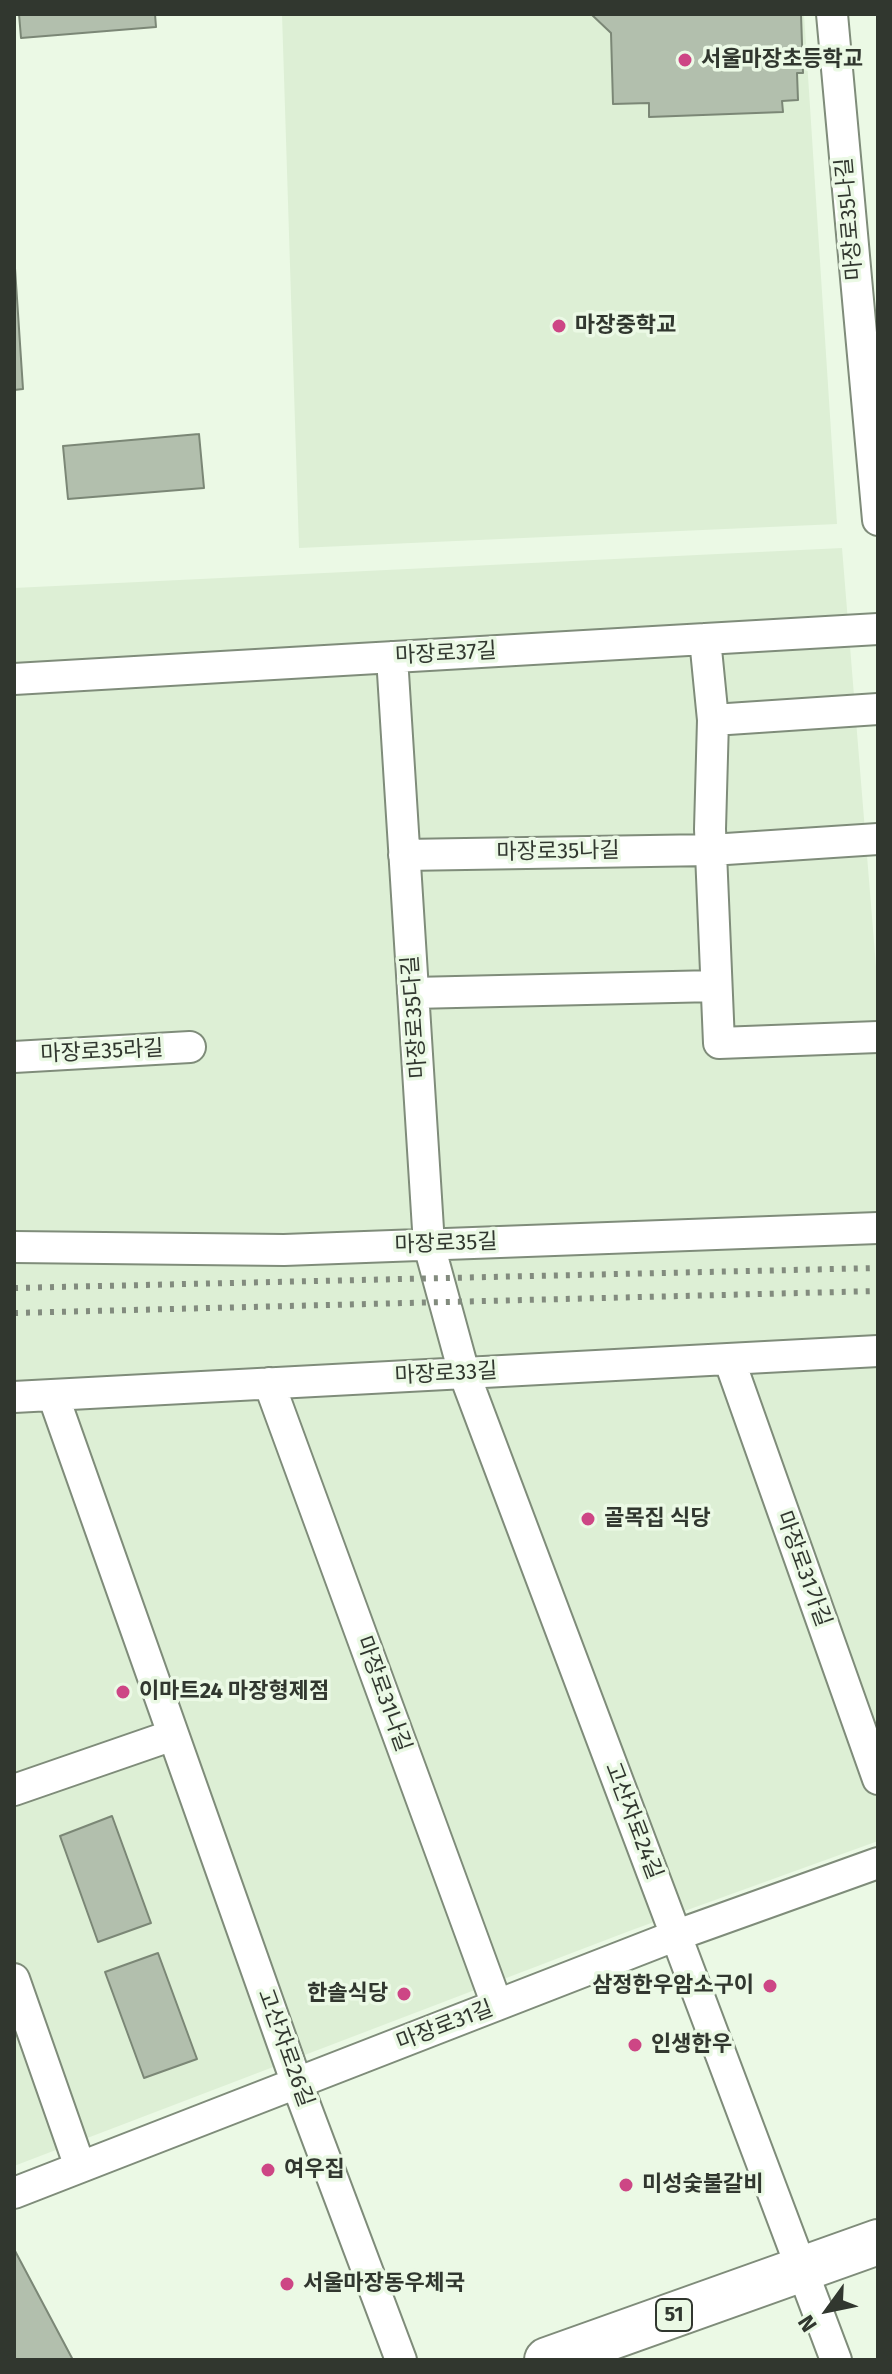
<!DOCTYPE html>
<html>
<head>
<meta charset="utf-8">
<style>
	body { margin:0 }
	#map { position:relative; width:892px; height:2374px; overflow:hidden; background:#ebf9e5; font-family:"Fira Sans",sans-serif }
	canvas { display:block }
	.frame { position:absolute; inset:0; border:16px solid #31372f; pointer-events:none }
	.north { position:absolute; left:788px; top:2270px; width:80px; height:80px; -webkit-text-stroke:6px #ebf9e5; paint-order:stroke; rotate:237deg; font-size:22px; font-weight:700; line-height:32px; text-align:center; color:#31372f }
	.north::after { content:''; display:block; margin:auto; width:28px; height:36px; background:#31372f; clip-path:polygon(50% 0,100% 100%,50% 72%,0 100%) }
</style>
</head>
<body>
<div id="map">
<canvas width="892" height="2374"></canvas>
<div class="frame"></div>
<div class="north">N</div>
</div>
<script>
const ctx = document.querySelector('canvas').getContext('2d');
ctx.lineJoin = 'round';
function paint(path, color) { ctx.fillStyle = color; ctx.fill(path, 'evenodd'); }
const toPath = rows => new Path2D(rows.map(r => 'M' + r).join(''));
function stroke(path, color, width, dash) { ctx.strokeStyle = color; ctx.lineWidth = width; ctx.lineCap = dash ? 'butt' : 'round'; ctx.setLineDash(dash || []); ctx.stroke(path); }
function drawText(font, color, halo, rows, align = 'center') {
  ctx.font = font + ' "Fira Sans","Noto Sans KR",sans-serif'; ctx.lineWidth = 7; ctx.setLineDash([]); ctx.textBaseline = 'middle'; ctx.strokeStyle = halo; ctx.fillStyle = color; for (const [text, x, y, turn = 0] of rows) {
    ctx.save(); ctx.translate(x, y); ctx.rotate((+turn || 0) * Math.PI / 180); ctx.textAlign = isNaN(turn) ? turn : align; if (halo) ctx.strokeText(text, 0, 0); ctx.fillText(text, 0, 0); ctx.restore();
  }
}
paint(toPath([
	[282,14,804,14,837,524,299,548],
	[842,548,878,991,878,1841,632,1930,14,2166,14,588]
]), '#ddefd5');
const building = toPath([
	[19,14,155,14,156,27,21,38,19,14],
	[591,14,801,14,803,73,797,73,798,100,782,101,783,112,649,117,649,103,613,104,611,33,591,14],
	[14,253,23,389,14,390,14,253],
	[199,434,204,488,68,499,63,446,199,434],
	[112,1816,151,1923,98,1942,60,1836,112,1816],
	[158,1953,197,2059,144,2078,105,1972,158,1953],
	[14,2249,73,2360,14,2360,14,2249]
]);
paint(building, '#b2bfad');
stroke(building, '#7b8776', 2);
const street = toPath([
	[832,14,878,520],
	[705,639,713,720,710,829,719,1043,878,1037],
	[392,657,429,1245,464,1373,836,2360],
	[14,679,878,629],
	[713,720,878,709],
	[404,855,711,850,878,839],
	[413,993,716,986],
	[14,1057,190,1047],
	[14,1247,284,1250,878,1228],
	[729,1359,878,1779],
	[269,1383,497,2005],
	[53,1395,297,2084,401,2360],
	[14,1397,878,1351],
	[14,1790,173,1735],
	[14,1979,80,2167],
	[14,2193,677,1935,878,1863]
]);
const primary = toPath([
	[547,2360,878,2242]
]);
stroke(street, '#7f8c7a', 34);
stroke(primary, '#7f8c7a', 48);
stroke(street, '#fff', 30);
stroke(primary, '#fff', 44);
stroke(toPath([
	[14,1288,878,1268],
	[14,1313,878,1291]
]), '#828b7e', 6, [4, 8]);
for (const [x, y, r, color] of [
	[685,60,8,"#cd4685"],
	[559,326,8,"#cd4685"],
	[588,1519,8,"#cd4685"],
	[123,1692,8,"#cd4685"],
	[770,1986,8,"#cd4685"],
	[404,1994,8,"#cd4685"],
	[635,2045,8,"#cd4685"],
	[268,2170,8,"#cd4685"],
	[626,2185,8,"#cd4685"],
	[287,2284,8,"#cd4685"]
]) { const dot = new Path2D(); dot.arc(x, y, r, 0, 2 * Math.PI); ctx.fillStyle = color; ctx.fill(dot); stroke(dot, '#ebf9e5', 3); }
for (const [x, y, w] of [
	[674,2315,36]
]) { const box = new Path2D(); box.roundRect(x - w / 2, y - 16, w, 32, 6); ctx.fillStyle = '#ebf9e5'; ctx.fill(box); stroke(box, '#31372f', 2); }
drawText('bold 20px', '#31372f', null, [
	["51",674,2315]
]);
drawText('bold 22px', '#31372f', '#ebf9e5', [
	["서울마장초등학교",701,60],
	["마장중학교",575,326],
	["골목집 식당",604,1519],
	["이마트24 마장형제점",139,1692],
	["삼정한우암소구이",754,1986,"right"],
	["한솔식당",388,1994,"right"],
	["인생한우",651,2045],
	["여우집",284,2170],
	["미성숯불갈비",642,2185],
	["서울마장동우체국",303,2284]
], 'left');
drawText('22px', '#31372f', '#ebf9e5', [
	["마장로35나길",850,219,-95],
	["마장로37길",446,654,-3],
	["마장로35나길",558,852,-1],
	["마장로35다길",415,1017,-94],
	["마장로35라길",102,1052,-3],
	["마장로35길",446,1244,-2],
	["마장로33길",446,1374,-3],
	["마장로31가길",803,1569,70],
	["마장로31나길",383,1694,70],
	["고산자로24길",633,1821,69],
	["마장로31길",445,2026,-21],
	["고산자로26길",285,2048,70]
]);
</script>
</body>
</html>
